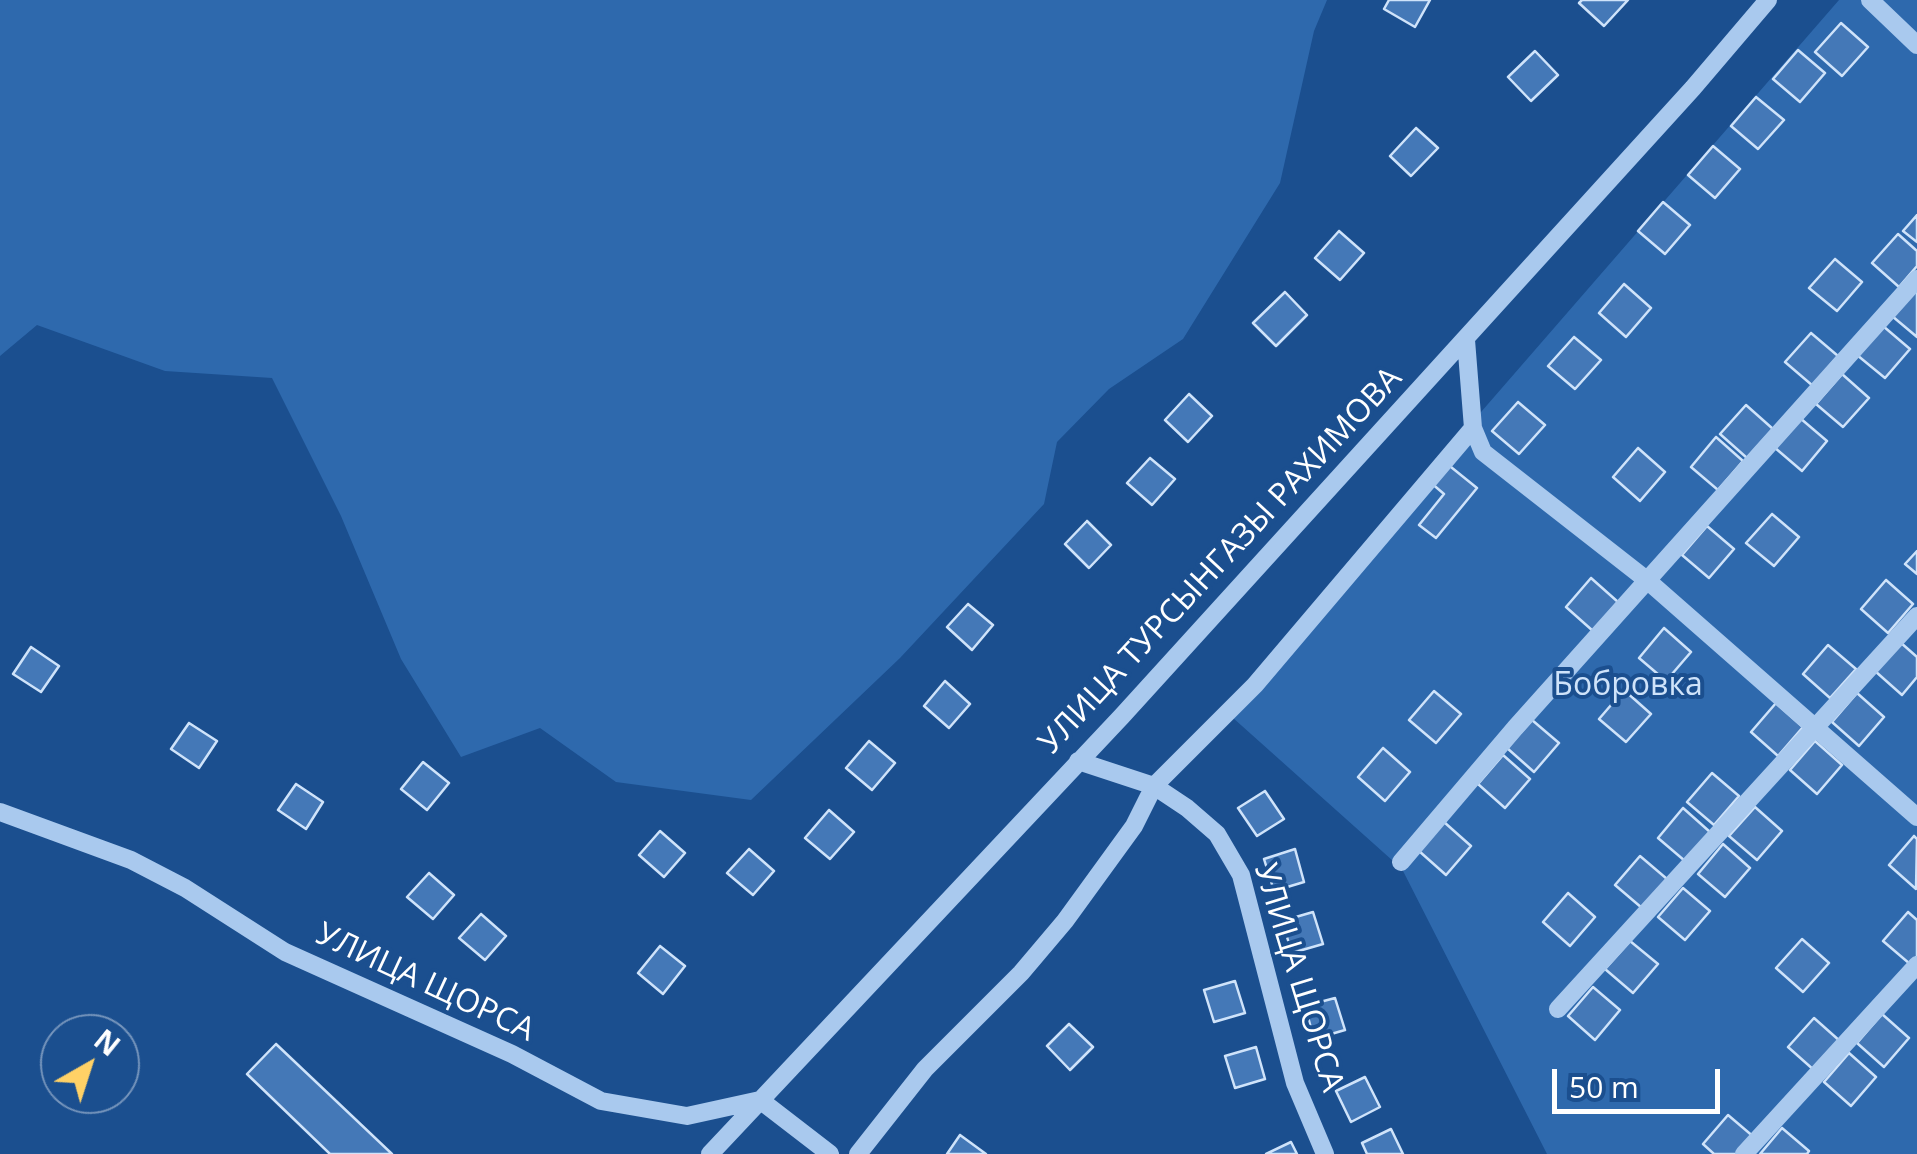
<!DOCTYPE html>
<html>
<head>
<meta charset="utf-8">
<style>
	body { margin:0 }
	#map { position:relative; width:1917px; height:1154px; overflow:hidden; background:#1b4f8f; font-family:"Open Sans",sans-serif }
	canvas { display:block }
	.north { position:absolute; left:40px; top:1014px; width:100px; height:100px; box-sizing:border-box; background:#1b4f8f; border:2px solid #7695bc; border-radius:50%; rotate:39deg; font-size:28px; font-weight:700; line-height:40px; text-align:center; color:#fff }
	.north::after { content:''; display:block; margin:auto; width:35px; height:45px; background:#ffd166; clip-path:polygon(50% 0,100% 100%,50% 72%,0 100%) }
	.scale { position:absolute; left:1552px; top:1069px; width:168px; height:45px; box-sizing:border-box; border:5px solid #fff; border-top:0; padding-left:12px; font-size:30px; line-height:35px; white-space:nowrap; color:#fff; -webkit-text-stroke:8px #1b4f8f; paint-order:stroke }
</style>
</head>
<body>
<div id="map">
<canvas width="1917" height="1154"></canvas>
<div class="north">N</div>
<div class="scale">50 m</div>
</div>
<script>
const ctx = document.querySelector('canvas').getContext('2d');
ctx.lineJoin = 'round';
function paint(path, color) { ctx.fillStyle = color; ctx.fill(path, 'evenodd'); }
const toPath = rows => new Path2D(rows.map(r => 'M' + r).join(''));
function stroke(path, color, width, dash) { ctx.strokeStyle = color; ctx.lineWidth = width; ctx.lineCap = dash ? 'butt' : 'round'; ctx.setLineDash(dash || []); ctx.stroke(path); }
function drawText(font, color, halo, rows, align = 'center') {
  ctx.font = font + ' "Open Sans",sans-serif'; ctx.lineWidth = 8; ctx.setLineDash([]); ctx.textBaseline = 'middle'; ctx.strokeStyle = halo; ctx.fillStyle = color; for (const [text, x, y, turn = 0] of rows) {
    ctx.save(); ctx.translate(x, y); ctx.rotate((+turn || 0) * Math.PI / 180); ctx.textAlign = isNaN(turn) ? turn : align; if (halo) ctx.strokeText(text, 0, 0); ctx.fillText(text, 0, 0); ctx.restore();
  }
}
paint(toPath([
	[0,0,1327,0,1314,31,1280,183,1183,339,1109,389,1057,442,1044,504,900,658,751,800,616,782,540,728,461,757,401,659,341,516,272,378,165,371,37,325,0,356],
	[1839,0,1917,0,1917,1154,1547,1154,1402,869,1223,709]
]), '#2e69ad');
const building = toPath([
	[1389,0,1430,0,1415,27,1384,9,1389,0],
	[1582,0,1628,0,1604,26,1579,3,1582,0],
	[1841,23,1868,47,1842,76,1815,52,1841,23],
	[1798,50,1825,73,1800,102,1773,79,1798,50],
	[1535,51,1558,75,1531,101,1508,77,1535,51],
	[1756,97,1784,120,1758,149,1731,126,1756,97],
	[1416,128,1438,148,1411,176,1390,156,1416,128],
	[1713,146,1740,169,1715,198,1688,175,1713,146],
	[1663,202,1690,225,1665,254,1638,231,1663,202],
	[1917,215,1917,242,1903,231,1917,215],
	[1339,231,1364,253,1340,280,1315,258,1339,231],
	[1898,234,1917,251,1917,266,1899,287,1872,263,1898,234],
	[1835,259,1862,282,1837,311,1809,288,1835,259],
	[1624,284,1651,308,1626,337,1599,313,1624,284],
	[1917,287,1917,337,1892,316,1917,287],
	[1285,292,1307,315,1276,346,1253,323,1285,292],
	[1883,326,1910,349,1885,378,1857,355,1883,326],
	[1811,333,1838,356,1813,386,1785,362,1811,333],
	[1574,337,1601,360,1575,389,1548,366,1574,337],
	[1842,374,1869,398,1843,427,1816,404,1842,374],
	[1189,394,1212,416,1188,442,1165,420,1189,394],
	[1518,402,1545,425,1519,454,1492,431,1518,402],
	[1746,405,1773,429,1747,458,1720,434,1746,405],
	[1800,418,1827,441,1802,471,1774,447,1800,418],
	[1716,437,1743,461,1718,490,1691,467,1716,437],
	[1638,448,1665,472,1640,501,1613,477,1638,448],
	[1150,458,1175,479,1152,505,1127,483,1150,458],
	[1446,463,1477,488,1436,538,1419,525,1444,494,1430,482,1446,463],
	[1772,514,1799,537,1774,566,1746,543,1772,514],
	[1087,521,1111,545,1089,568,1065,544,1087,521],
	[1707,526,1734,549,1709,578,1682,555,1707,526],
	[1917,551,1917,574,1905,564,1917,551],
	[1591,578,1618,602,1593,631,1566,607,1591,578],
	[1886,580,1913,604,1888,633,1861,609,1886,580],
	[968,604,993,625,972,650,947,627,968,604],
	[1664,628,1691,652,1666,681,1639,658,1664,628],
	[1900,642,1917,657,1917,677,1902,695,1875,671,1900,642],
	[1828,645,1856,669,1830,698,1803,674,1828,645],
	[31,647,59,666,41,692,13,674,31,647],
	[945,681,970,704,949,728,924,706,945,681],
	[1624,690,1651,714,1626,742,1599,719,1624,690],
	[1434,691,1461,714,1436,743,1409,720,1434,691],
	[1857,693,1884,717,1859,746,1832,722,1857,693],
	[1776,703,1803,727,1778,756,1751,732,1776,703],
	[1532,720,1559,743,1534,772,1507,748,1532,720],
	[189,723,217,741,199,768,171,749,189,723],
	[869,741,895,763,872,790,846,768,869,741],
	[1815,741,1842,765,1817,794,1790,770,1815,741],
	[1383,748,1410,772,1385,801,1358,777,1383,748],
	[1503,755,1530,779,1505,808,1478,784,1503,755],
	[423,762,449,783,427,810,401,789,423,762],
	[1712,773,1739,796,1714,825,1687,802,1712,773],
	[296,784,323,802,306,829,278,810,296,784],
	[1265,791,1284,819,1257,836,1238,808,1265,791],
	[1755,807,1782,831,1757,860,1729,836,1755,807],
	[1683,808,1710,832,1685,861,1658,838,1683,808],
	[829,810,854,832,830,859,805,838,829,810],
	[1444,822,1471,846,1446,875,1419,851,1444,822],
	[660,831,685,853,664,877,639,855,660,831],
	[1914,836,1917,839,1916,889,1889,865,1914,836],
	[1723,844,1750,868,1725,897,1698,874,1723,844],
	[749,849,774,871,753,895,727,873,749,849],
	[1295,849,1304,882,1274,891,1264,859,1295,849],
	[1640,856,1667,879,1642,908,1615,885,1640,856],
	[429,873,454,895,433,919,407,897,429,873],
	[1683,888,1710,911,1685,940,1658,917,1683,888],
	[1568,893,1595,917,1570,946,1543,922,1568,893],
	[1313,912,1323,944,1292,953,1282,921,1313,912],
	[1908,912,1917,920,1917,956,1910,964,1883,941,1908,912],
	[481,914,506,936,485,960,459,938,481,914],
	[1802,939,1829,963,1803,992,1776,968,1802,939],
	[1630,941,1658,964,1633,993,1605,969,1630,941],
	[660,946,685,966,663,994,638,973,660,946],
	[1235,981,1245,1013,1214,1022,1204,990,1235,981],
	[1593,987,1620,1010,1595,1040,1568,1016,1593,987],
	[1335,998,1345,1030,1314,1039,1305,1006,1335,998],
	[1882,1014,1909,1038,1884,1067,1857,1043,1882,1014],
	[1814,1018,1841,1042,1815,1071,1788,1047,1814,1018],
	[1069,1024,1093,1047,1070,1070,1047,1046,1069,1024],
	[276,1044,392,1154,330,1154,247,1074,276,1044],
	[1256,1047,1265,1079,1235,1088,1225,1056,1256,1047],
	[1849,1053,1876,1077,1851,1106,1824,1082,1849,1053],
	[1365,1077,1380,1107,1351,1122,1336,1091,1365,1077],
	[1728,1115,1755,1138,1742,1154,1714,1154,1703,1144,1728,1115],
	[1782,1128,1809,1151,1807,1154,1760,1154,1782,1128],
	[1391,1129,1403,1154,1367,1154,1362,1143,1391,1129],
	[960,1135,986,1154,947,1154,960,1135],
	[1291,1142,1297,1154,1266,1154,1291,1142]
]);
paint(building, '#4478b7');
stroke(building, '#cfe3fa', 2.5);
stroke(toPath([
	[1870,0,1917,45],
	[1466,340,1473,428,1483,452,1648,581,1917,817],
	[1078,761,1154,786,1187,808,1217,834,1241,875,1295,1083,1325,1154],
	[0,812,131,860,185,888,285,952,512,1054,601,1101,687,1116,760,1100,830,1154],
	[1401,862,1515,728,1917,279],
	[1558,1009,1917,616],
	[710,1154,1122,716,1693,88,1768,0],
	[858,1154,925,1069,1021,973,1065,921,1134,826,1154,786,1255,685,1473,428],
	[1744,1154,1917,965]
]), '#a9c9ee', 18);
drawText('32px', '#fff', '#1b4f8f', [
	["УЛИЦА ТУРСЫНГАЗЫ РАХИМОВА",1221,561,-47],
	["УЛИЦА ЩОРСА",1298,978,73],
	["УЛИЦА ЩОРСА",425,983,25]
]);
drawText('32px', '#cfe3fa', '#1b4f8f', [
	["Бобровка",1628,686]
]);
</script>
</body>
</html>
